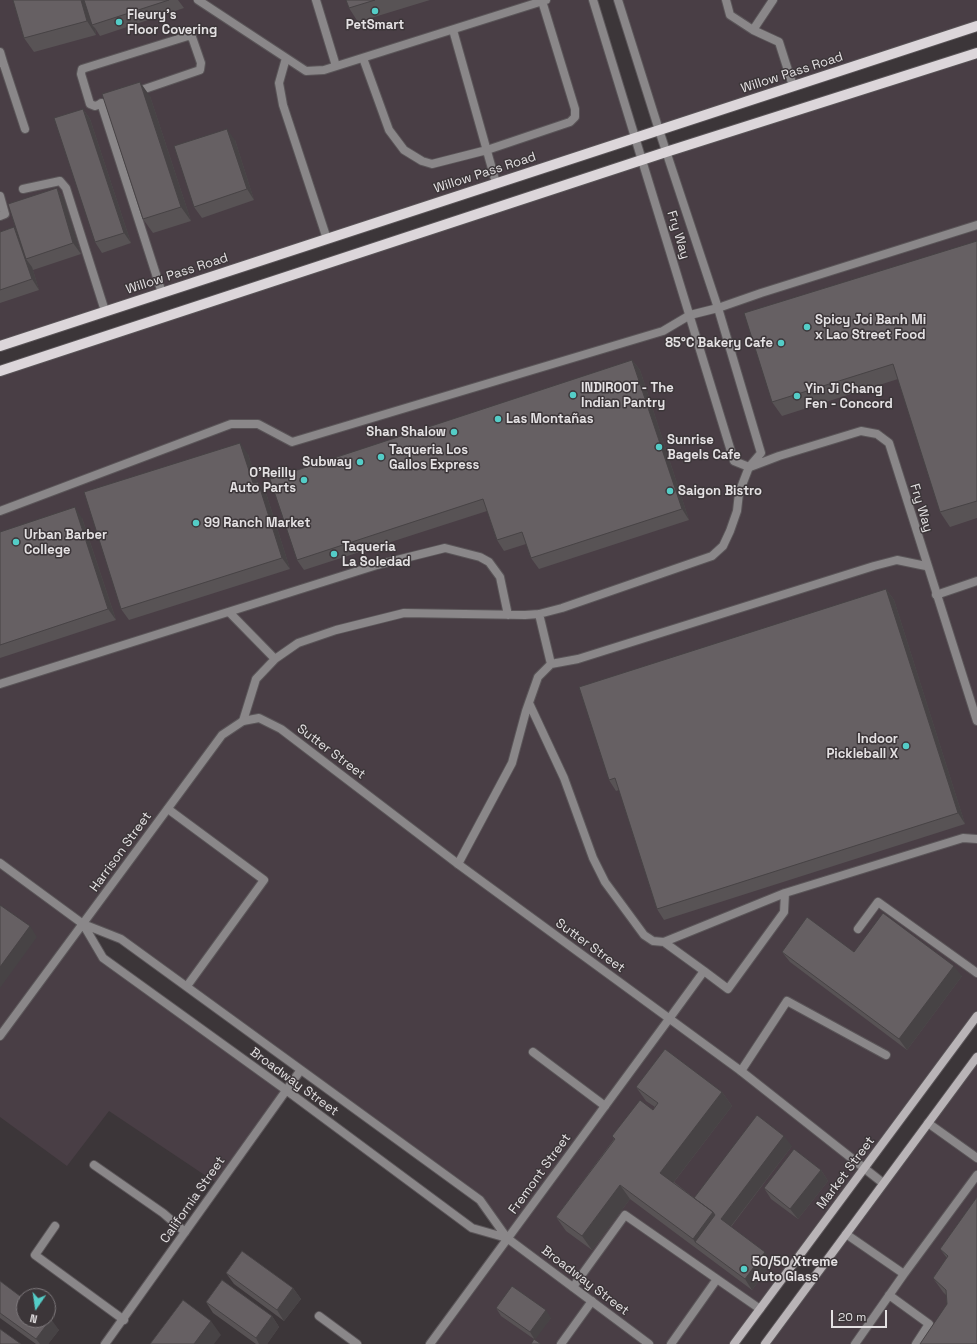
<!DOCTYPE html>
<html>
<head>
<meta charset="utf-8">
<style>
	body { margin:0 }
	#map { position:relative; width:977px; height:1344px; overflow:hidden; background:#3c3639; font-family:"Space Grotesk",sans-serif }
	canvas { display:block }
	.north { position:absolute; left:16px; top:1288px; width:40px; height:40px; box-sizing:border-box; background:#3c3639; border:1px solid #7f7a7d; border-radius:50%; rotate:193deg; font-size:11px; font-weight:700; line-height:16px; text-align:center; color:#e4e1e3 }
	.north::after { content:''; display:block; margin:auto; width:14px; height:18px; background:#54cdc7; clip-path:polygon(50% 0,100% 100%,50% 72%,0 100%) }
	.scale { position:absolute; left:831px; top:1310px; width:56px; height:18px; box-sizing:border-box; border:2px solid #e4e1e3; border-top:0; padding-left:5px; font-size:12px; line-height:14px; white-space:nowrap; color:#e4e1e3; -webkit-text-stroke:3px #3c3639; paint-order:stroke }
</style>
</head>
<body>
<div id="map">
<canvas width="977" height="1344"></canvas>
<div class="north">N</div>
<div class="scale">20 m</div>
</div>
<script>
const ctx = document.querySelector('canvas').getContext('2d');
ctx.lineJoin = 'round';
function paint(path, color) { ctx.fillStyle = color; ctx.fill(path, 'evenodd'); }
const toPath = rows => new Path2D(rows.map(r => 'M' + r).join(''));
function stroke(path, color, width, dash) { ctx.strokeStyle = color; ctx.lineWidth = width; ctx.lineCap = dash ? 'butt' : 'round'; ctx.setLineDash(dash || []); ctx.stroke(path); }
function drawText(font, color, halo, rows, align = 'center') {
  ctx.font = font + ' "Space Grotesk",sans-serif'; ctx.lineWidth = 3; ctx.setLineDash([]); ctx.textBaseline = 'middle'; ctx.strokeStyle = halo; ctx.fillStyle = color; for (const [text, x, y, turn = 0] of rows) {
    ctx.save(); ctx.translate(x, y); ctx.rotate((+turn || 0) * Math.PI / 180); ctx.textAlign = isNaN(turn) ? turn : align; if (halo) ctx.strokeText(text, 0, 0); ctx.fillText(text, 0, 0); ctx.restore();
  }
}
paint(toPath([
	[0,0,593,0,636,138,0,346],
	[618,0,977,0,977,26,659,130],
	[977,53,977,1016,734,1344,430,1344,507,1238,480,1200,116,936,84,924,103,958,286,1090,218,1184,109,1111,67,1166,0,1117,0,366],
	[977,1057,977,1344,765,1344]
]), '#493e45');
const service = toPath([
	[198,0,306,71,324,70,546,0],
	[316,0,336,66],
	[726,0,730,15,753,30],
	[773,0,753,30,779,42,793,86],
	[453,30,496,183],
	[188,36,192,37,201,63,200,70,95,106,90,104,81,74,82,69,188,36],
	[0,52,3,62,0,63],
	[286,58,279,83,283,105,327,239],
	[363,58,389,130,404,150,422,161,432,164,487,150,570,122,575,117,575,109,542,1],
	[3,62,25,129],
	[101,103,162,293],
	[23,189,60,181,66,188,105,311],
	[0,196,5,214,0,216],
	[0,511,231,424,258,424,292,442,663,331,690,315,718,308,761,293,977,225],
	[936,595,977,581],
	[230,613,275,659],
	[551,664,578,659,874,566,897,560,926,566],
	[0,684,377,565,445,548,480,557,489,562,500,577,508,615],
	[529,703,564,778,593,858,605,882,644,935,653,941,664,942],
	[243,721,256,679,275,659,298,643,336,630,404,613,525,615,539,614,562,608,712,556,723,546,730,531,737,511,739,493,749,467],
	[168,809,264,880,187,986],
	[458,864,512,763,526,711,538,677,551,664,539,614],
	[785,893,963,838,977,839],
	[858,929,878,902,977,973],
	[669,1019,704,971,728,989,784,912,785,893,664,942,704,971],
	[533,1052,605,1106],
	[741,1071,787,1001,886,1055],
	[928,1123,977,1158],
	[94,1165,163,1213,185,1232],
	[55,1226,35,1255,124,1320],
	[846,1234,904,1274,977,1175],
	[573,1287,625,1215,760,1309],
	[889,1295,929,1324,916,1344],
	[319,1316,357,1344],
	[561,1344,592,1301],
	[671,1344,717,1279],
	[855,1344,904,1274]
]);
const minor = toPath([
	[593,0,734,461,749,467,761,453,718,308,659,130,618,0],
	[750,467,779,456,861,431,877,434,889,443,977,721],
	[0,863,83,924,121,939,480,1200,507,1238,472,1228,286,1090,103,958,83,924],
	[0,1036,222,735,243,721,259,718,281,729,458,864,741,1071,883,1183],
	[507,1238,649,1344],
	[105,1344,300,1071],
	[430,1344,669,1019]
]);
const secondary = toPath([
	[734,1344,977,1016],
	[765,1344,977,1057]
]);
const primary = toPath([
	[0,346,977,26],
	[0,371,666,152,977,53]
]);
stroke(service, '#5a5558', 10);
stroke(minor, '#5a5558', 10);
stroke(secondary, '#5a5558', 10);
stroke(primary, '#5a5558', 12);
stroke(service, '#8a8789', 8);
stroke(minor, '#8a8789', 8);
stroke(secondary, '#b9b4b7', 8);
stroke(primary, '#dcd6da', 10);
paint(toPath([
	[13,0,178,0,184,8,100,36,95,28,96,35,34,52,24,38],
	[346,0,430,0,358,22,349,8],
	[150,96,191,221,153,233,143,219],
	[83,109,90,119,131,243,102,253,95,242],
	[235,140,254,200,202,218,194,207],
	[57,188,64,199,81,254,33,270,32,267,39,290,0,303,0,232,14,227,17,231],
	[977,241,977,518,950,527,940,512,898,379,782,416,772,402],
	[632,360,640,370,689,520,539,569,531,558,526,544,504,551,497,540,487,511,304,570,297,560],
	[248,454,257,482,258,482,266,493,290,569,129,620,121,609],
	[82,518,116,620,0,658,0,532],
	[886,589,894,600,965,824,664,920,657,909,619,790,616,791,609,780],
	[782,952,854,952,962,976,907,1050,790,962],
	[636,1087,722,1092,732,1106,674,1182,694,1198,792,1146,731,1227,772,1263,752,1290,630,1199,592,1250,566,1231,556,1217,614,1139,612,1136,653,1110,655,1107,646,1101],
	[821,1170,828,1181,798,1219,771,1199,764,1188],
	[977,1197,947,1304,947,1296,943,1292,933,1278,947,1258,940,1249],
	[226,1273,293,1288,301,1299,284,1321,234,1284],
	[0,1281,59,1330,48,1344,36,1344,0,1318],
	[206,1302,272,1316,279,1327,267,1344,256,1344,213,1313],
	[496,1308,551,1318,534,1339,501,1316]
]), '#585355');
paint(toPath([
	[81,0,87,0,92,25,95,28,96,35,87,21],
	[140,82,150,96,191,221,181,207],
	[83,109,90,119,131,243,124,233],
	[227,129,235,140,254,200,247,189],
	[57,188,64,199,81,254,73,243],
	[14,227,22,238,26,259,32,267,39,290,32,279],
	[632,360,640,370,689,520,682,509],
	[240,443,248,454,261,494,253,483],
	[258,482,266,493,290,569,282,558],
	[75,507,82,518,116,620,108,609],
	[886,589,894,600,965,824,958,813],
	[30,926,37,937,0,988,0,967],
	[954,966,962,976,907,1050,899,1039],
	[722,1092,732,1106,670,1187,660,1173],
	[784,1136,792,1146,728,1230,721,1219],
	[821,1170,828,1181,798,1219,790,1209],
	[620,1185,630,1199,592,1250,582,1236],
	[713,1212,723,1226,695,1242,693,1239],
	[765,1252,772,1263,752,1290,745,1279],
	[293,1288,301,1299,284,1321,277,1310],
	[546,1310,551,1318,535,1340,530,1332],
	[272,1316,279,1327,267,1344,259,1344,256,1338],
	[51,1319,59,1330,48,1344,40,1344,36,1339],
	[211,1321,221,1335,214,1344,194,1344]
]), '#474345');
const building = toPath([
	[13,0,81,0,87,21,24,38,13,0],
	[84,0,169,0,92,25,84,0],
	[346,0,375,0,349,8,346,0],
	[140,82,181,207,143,219,102,94,140,82],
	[83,109,124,233,95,242,54,118,83,109],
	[227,129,247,189,194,207,174,146,227,129],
	[57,188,73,243,26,259,8,204,57,188],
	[14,227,32,279,0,290,0,232,14,227],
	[977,241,977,501,940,512,893,364,772,402,744,313,977,241],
	[632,360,682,509,531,558,522,532,497,540,483,499,297,560,270,479,632,360],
	[240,443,253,483,258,482,282,558,121,609,84,492,240,443],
	[75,507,108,609,0,645,0,532,75,507],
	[886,589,958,813,657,909,615,778,609,780,579,687,886,589],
	[0,905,30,926,0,967,0,905],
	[883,913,954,966,899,1039,782,952,807,917,854,952,883,913],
	[665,1049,722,1092,660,1173,713,1212,693,1239,620,1185,582,1236,556,1217,615,1139,612,1136,640,1100,653,1110,658,1103,636,1087,665,1049],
	[757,1115,784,1136,721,1219,765,1252,745,1279,695,1242,715,1215,713,1212,694,1198,757,1115],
	[794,1149,821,1170,790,1209,764,1188,794,1149],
	[977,1197,977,1344,920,1344,947,1304,946,1290,933,1278,948,1256,940,1249,977,1197],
	[242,1251,293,1288,277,1310,226,1273,242,1251],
	[222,1280,272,1316,256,1338,206,1302,222,1280],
	[0,1281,24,1299,24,1320,48,1320,48,1317,51,1319,36,1339,0,1313,0,1281],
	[512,1286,546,1310,530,1332,496,1308,512,1286],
	[183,1300,211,1321,194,1344,150,1344,183,1300],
	[0,1329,21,1344,0,1344,0,1329],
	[534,1339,541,1344,531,1344,534,1339]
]);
paint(building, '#666063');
stroke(building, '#474345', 1);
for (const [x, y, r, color] of [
	[375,11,4,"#54cdc7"],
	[119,22,4,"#54cdc7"],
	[807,327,4,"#54cdc7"],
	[781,343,4,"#54cdc7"],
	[573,395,4,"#54cdc7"],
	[797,396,4,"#54cdc7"],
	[498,419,4,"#54cdc7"],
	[454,432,4,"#54cdc7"],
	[659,447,4,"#54cdc7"],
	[381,457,4,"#54cdc7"],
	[360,462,4,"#54cdc7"],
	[304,480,4,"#54cdc7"],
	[670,491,4,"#54cdc7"],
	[196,523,4,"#54cdc7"],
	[16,542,4,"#54cdc7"],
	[334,554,4,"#54cdc7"],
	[906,746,4,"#54cdc7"],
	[744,1269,4,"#54cdc7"]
]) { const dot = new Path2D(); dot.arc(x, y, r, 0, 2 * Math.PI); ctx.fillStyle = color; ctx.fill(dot); stroke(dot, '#3c3639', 1.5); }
drawText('bold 13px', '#e4e1e3', '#3c3639', [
	["Fleury's",127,15],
	["Floor Covering",127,30],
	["PetSmart",375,25,"center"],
	["Spicy Joi Banh Mi",815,320],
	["x Lao Street Food",815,335],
	["85°C Bakery Cafe",773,343,"right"],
	["INDIROOT - The",581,388],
	["Indian Pantry",581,403],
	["Yin Ji Chang",805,389],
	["Fen - Concord",805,404],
	["Las Montañas",506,419],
	["Shan Shalow",446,432,"right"],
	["Sunrise",667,440],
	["Bagels Cafe",667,455],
	["Taqueria Los",389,450],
	["Gallos Express",389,465],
	["Subway",352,462,"right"],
	["O'Reilly",296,473,"right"],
	["Auto Parts",296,488,"right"],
	["Saigon Bistro",678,491],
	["99 Ranch Market",204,523],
	["Urban Barber",24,535],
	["College",24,550],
	["Taqueria",342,547],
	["La Soledad",342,562],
	["Indoor",898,739,"right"],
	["Pickleball X",898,754,"right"],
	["50/50 Xtreme",752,1262],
	["Auto Glass",752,1277]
], 'left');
drawText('13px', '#e4e1e3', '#3c3639', [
	["Willow Pass Road",792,73,-18],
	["Willow Pass Road",485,173,-18],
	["Fry Way",678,235,73],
	["Willow Pass Road",177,274,-18],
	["Fry Way",921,508,73],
	["Sutter Street",331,752,37],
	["Harrison Street",121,852,-54],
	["Sutter Street",590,946,36],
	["Broadway Street",294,1082,36],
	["Market Street",846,1173,-53],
	["Fremont Street",540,1174,-54],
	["California Street",193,1200,-55],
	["Broadway Street",585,1281,37]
]);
</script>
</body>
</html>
